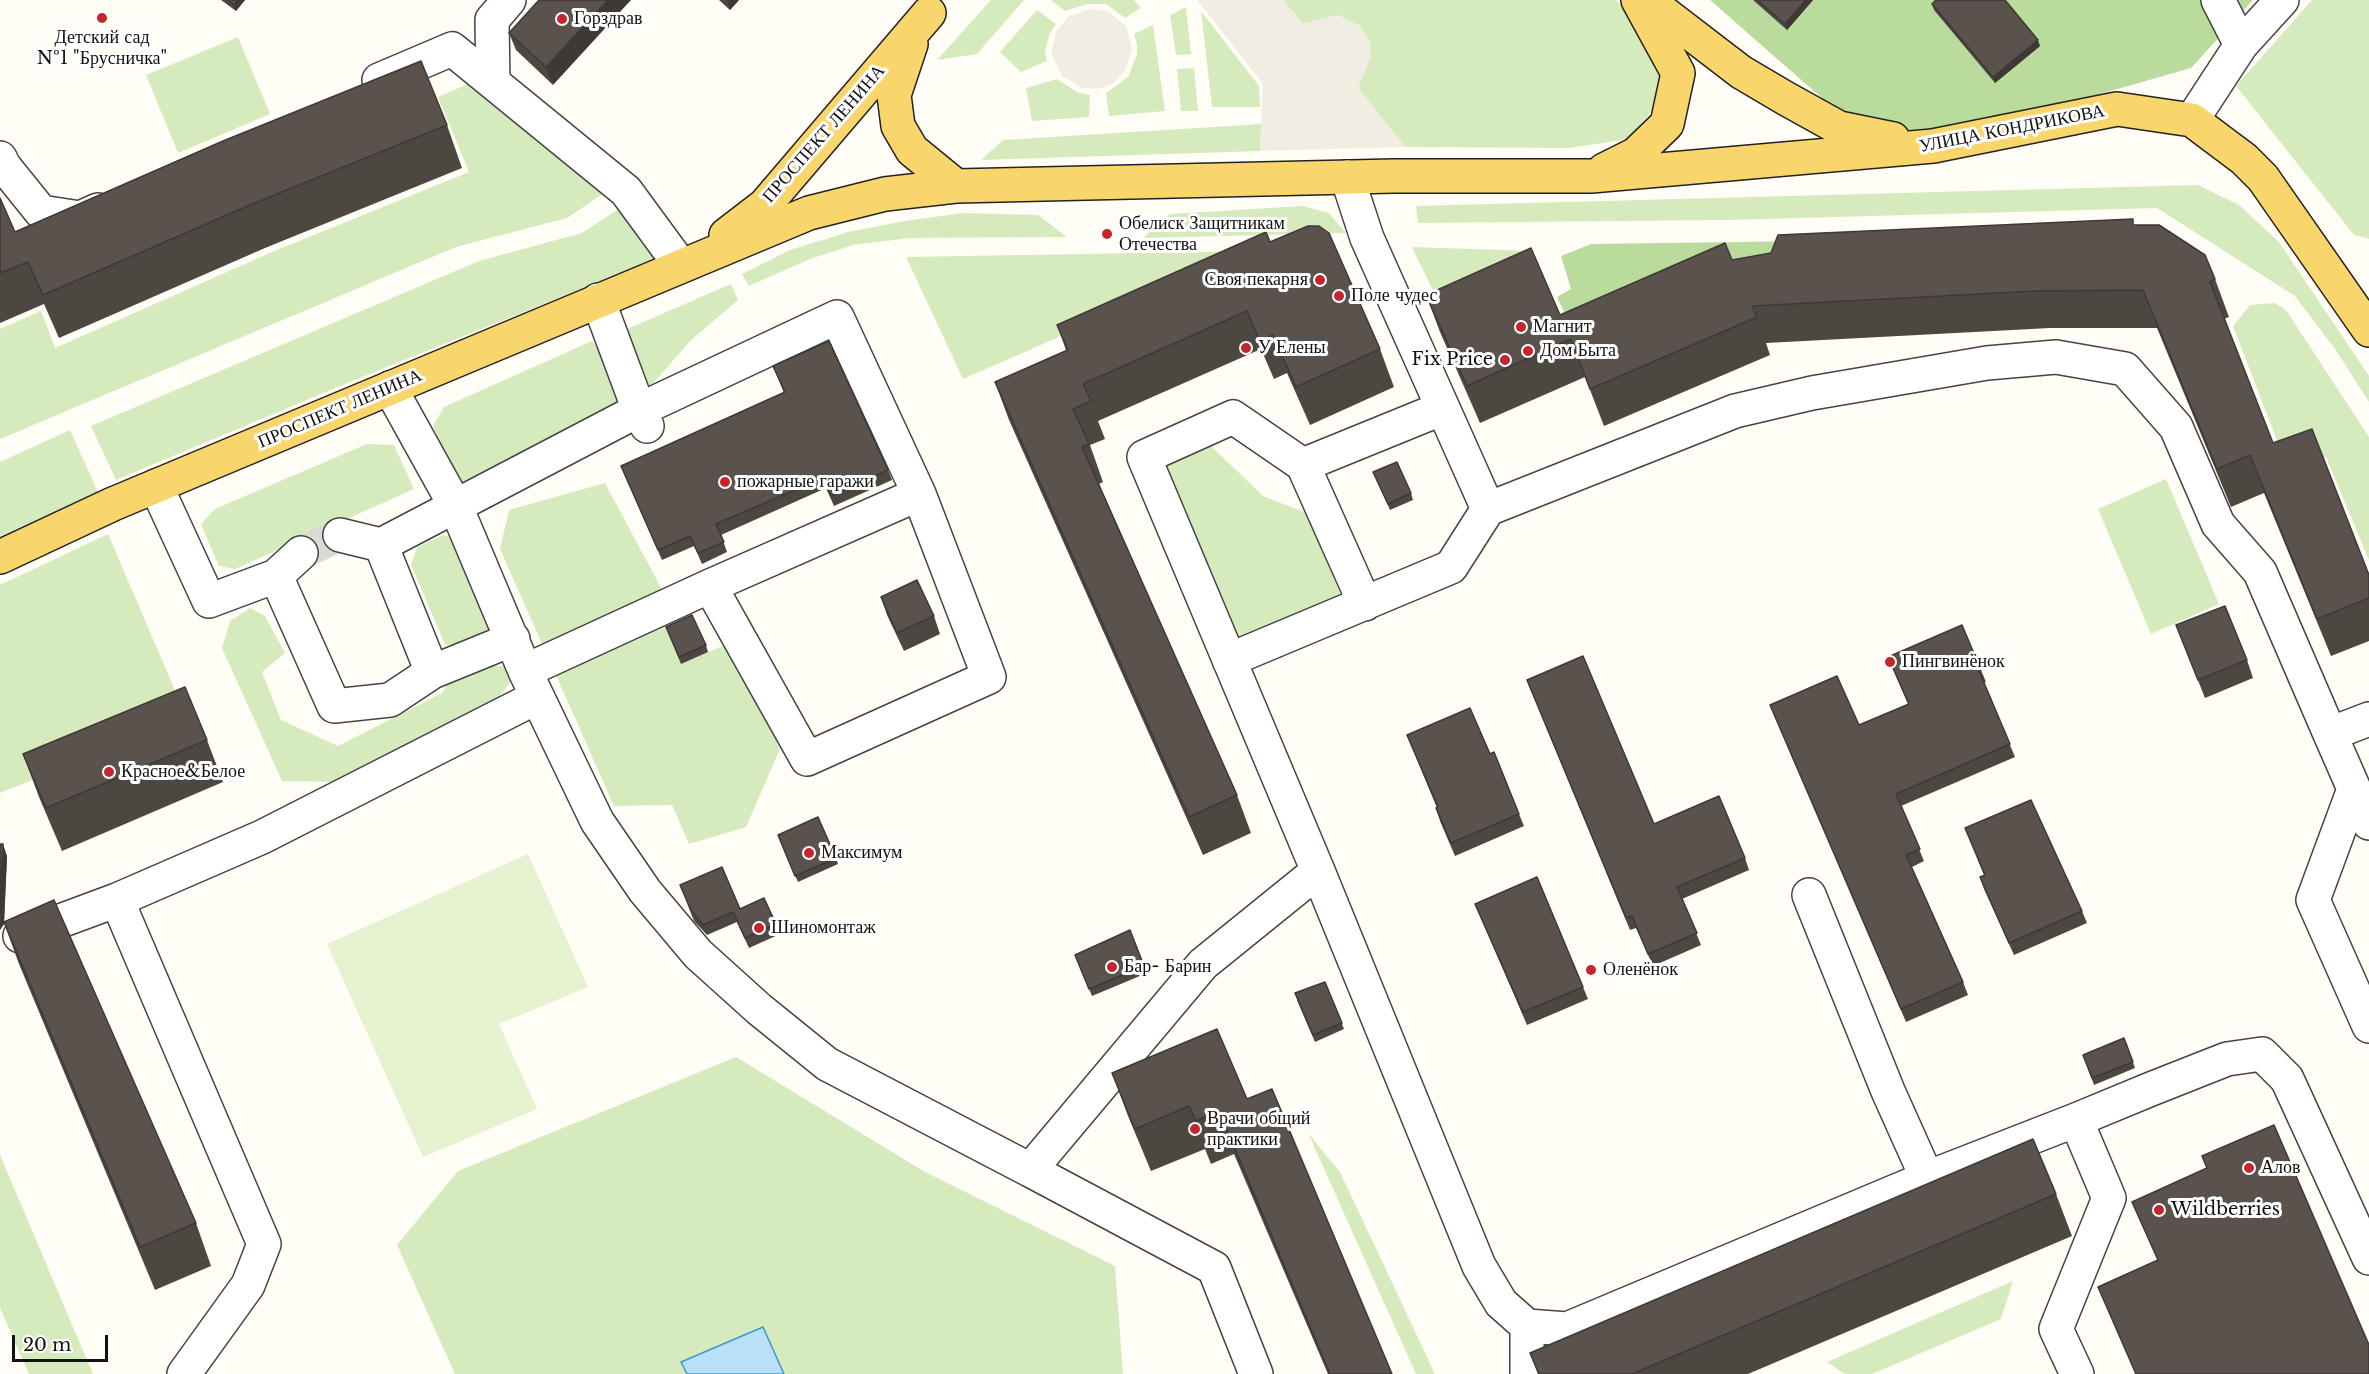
<!DOCTYPE html>
<html>
<head>
<meta charset="utf-8">
<style>
	body { margin:0 }
	#map { position:relative; width:2369px; height:1374px; overflow:hidden; background:#fffdf5; font-family:"Libre Baskerville",serif }
	canvas { display:block }
	.scale { position:absolute; left:12px; top:1335px; width:96px; height:27px; box-sizing:border-box; border:3px solid #111; border-top:0; padding-left:8px; font-size:18px; line-height:21px; white-space:nowrap; color:#111; -webkit-text-stroke:4px #fff; paint-order:stroke }
</style>
</head>
<body>
<div id="map">
<canvas width="2369" height="1374"></canvas>
<div class="scale">20 m</div>
</div>
<script>
const ctx = document.querySelector('canvas').getContext('2d');
ctx.lineJoin = 'round';
function paint(path, color) { ctx.fillStyle = color; ctx.fill(path, 'evenodd'); }
const toPath = rows => new Path2D(rows.map(r => 'M' + r).join(''));
function stroke(path, color, width, dash) { ctx.strokeStyle = color; ctx.lineWidth = width; ctx.lineCap = dash ? 'butt' : 'round'; ctx.setLineDash(dash || []); ctx.stroke(path); }
function drawText(font, color, halo, rows, align = 'center') {
  ctx.font = font + ' "Libre Baskerville",serif'; ctx.lineWidth = 6; ctx.setLineDash([]); ctx.textBaseline = 'middle'; ctx.strokeStyle = halo; ctx.fillStyle = color; for (const [text, x, y, turn = 0] of rows) {
    ctx.save(); ctx.translate(x, y); ctx.rotate((+turn || 0) * Math.PI / 180); ctx.textAlign = isNaN(turn) ? turn : align; if (halo) ctx.strokeText(text, 0, 0); ctx.fillText(text, 0, 0); ctx.restore();
  }
}
paint(toPath([
	[991,0,1024,0,977,54,937,60],
	[1051,0,1134,0,1141,8,1125,18,1106,4,1087,4,1065,11],
	[1283,0,1616,0,1646,29,1662,77,1654,108,1629,139,1569,148,1405,147,1358,88,1371,55,1338,15,1303,24],
	[2312,0,2369,0,2369,239,2354,235,2236,86],
	[1186,7,1191,54,1176,55,1170,15],
	[1037,10,1056,24,1050,33,1047,43,1045,52,1047,61,1021,72,1000,52],
	[1201,11,1259,86,1260,107,1212,107],
	[1153,25,1165,111,1109,116,1106,93,1128,77,1137,54,1137,44,1134,34],
	[238,37,270,114,178,153,146,75],
	[1194,68,1198,111,1181,111,1177,69],
	[1057,79,1077,92,1090,95,1089,117,1032,121,1026,88],
	[477,80,610,189,567,218,456,247,0,439,0,329,41,311,55,348,272,252,469,172,438,97],
	[1262,124,1260,151,981,160,1003,140],
	[2198,185,2239,205,2279,242,2369,376,2369,402,2335,349,2295,296,2157,208,1727,220,1418,223,1416,206],
	[623,206,660,257,340,386,116,480,91,426,479,261,582,233],
	[1303,206,1329,213,1346,233,1143,238,1170,214],
	[963,213,1038,215,1067,237,910,238,853,245,810,259,749,286,742,274,790,250,848,232,905,221],
	[1412,247,1530,251,1435,295],
	[1255,251,963,379,906,257],
	[731,284,738,300,690,341,650,387,625,330],
	[2275,303,2286,310,2369,437,2369,560,2326,457,2288,469,2233,326,2250,305],
	[592,341,615,368,622,410,462,492,433,426,444,407],
	[70,430,98,492,0,536,0,462],
	[367,444,394,445,414,489,235,569,219,566,201,524,215,509],
	[1209,444,1263,496,1306,513,1341,596,1241,642,1162,462],
	[2166,479,2219,604,2151,634,2098,509],
	[605,483,682,627,681,663,733,642,780,749,746,827,689,844,672,805,614,806,500,549,509,510],
	[108,534,187,718,0,793,0,585],
	[443,535,459,539,496,623,490,639,463,651,445,644,411,565,417,547],
	[250,608,265,616,285,653,262,672,281,720,338,746,442,693,453,675,490,665,507,667,513,679,491,706,332,782,282,781,222,648,230,621],
	[736,1057,925,1172,1115,1266,1123,1374,455,1374,397,1245,458,1171],
	[1308,1133,1340,1172,1435,1374,1416,1374],
	[0,1155,93,1374,29,1374,0,1308],
	[2013,1281,2001,1319,1872,1374,1845,1374,1827,1362]
]), '#d5ebbd');
paint(toPath([
	[1710,0,2253,0,2191,68,2100,94,1949,129,1883,132,1831,106],
	[1813,241,1579,344,1557,297,1571,289,1561,256,1591,244]
]), '#b9dc9c');
paint(toPath([
	[528,854,588,987,499,1024,537,1109,423,1157,327,944]
]), '#e6f2cf');
paint(toPath([
	[1197,0,1283,0,1303,24,1338,15,1359,25,1370,41,1371,55,1358,88,1405,147,1260,151,1263,84],
	[1090,9,1107,11,1126,26,1132,49,1125,71,1111,85,1097,89,1082,88,1062,76,1051,52,1056,32,1069,16]
]), '#f1ede2');
const water = toPath([
	[763,1327,784,1374,687,1374,681,1362,763,1327]
]);
paint(water, '#b9e0f7');
stroke(water, '#3f96cf', 1.5);
stroke(toPath([
	[301,553,340,535]
]), '#dbdad3', 33, [33, 16]);
const minor = toPath([
	[2218,0,2241,45],
	[379,80,452,49,626,191,681,266],
	[493,82,492,20,509,0],
	[2192,120,2241,45,2282,0],
	[0,158,4,166,41,212,80,218,98,210],
	[1347,177,1367,238,1488,509],
	[598,300,639,410,647,426],
	[390,388,456,507,525,671,597,821,645,891,698,954,759,1009,827,1064,1030,1170,1203,964,1318,871],
	[1303,465,1443,408],
	[156,486,209,601,276,576,301,553],
	[340,535,381,545,639,410,837,317,919,494],
	[276,576,334,706,390,700,432,672,381,545],
	[1365,604,1303,465,1233,417,1144,457,1318,871,1479,1266,1501,1303,1527,1326,1567,1329,1927,1178,2076,1120,2151,1089,2227,1059,2262,1054,2287,1079,2369,1258],
	[1229,660,1451,567,1488,509,1735,411,1812,393,1987,363,2056,357,2125,369,2176,427,2218,524,2260,572,2330,734,2369,719],
	[525,671,710,586,919,494,989,677,807,759,710,586],
	[432,672,513,639],
	[2330,734,2369,823],
	[2354,789,2313,900,2369,1026],
	[1809,895,1888,1091,1927,1178],
	[117,900,262,837,537,697],
	[20,936,117,900,264,1244,248,1285,184,1374],
	[2076,1120,2109,1198,2056,1329,2077,1374],
	[1030,1170,1214,1268,1256,1374],
	[1527,1374,1527,1326]
]);
const major = toPath([
	[1647,0,1741,72,1785,98,1839,128,1893,139],
	[911,44,894,95,898,126,912,150,956,186],
	[1604,170,1636,154,1667,124,1678,73,1638,0],
	[726,235,765,205,929,13],
	[0,557,113,504,809,213,885,194,956,186,1394,176,1591,176,1933,146,2117,109,2192,120,2244,159,2263,178,2369,330]
]);
stroke(minor, '#444', 36);
stroke(major, '#222', 36);
stroke(minor, '#fff', 33);
stroke(major, '#f9d66b', 33);
paint(toPath([
	[221,0,245,0,236,11],
	[539,0,553,85,516,50,509,33],
	[719,0,739,0,730,10],
	[1753,0,1813,0,1787,30],
	[1932,4,2040,46,1995,83,1934,10],
	[447,125,462,168,265,248,59,338,44,304,0,323,0,198,15,232],
	[2136,225,2215,279,2229,317,2224,319,2273,443,2369,575,2369,641,2331,656,2264,493,2231,507,2157,328,2050,328,1766,343,1770,355,1604,426,1585,377,1480,423,1440,332,1426,295,1560,315,1732,260],
	[1270,242,1380,349,1394,387,1310,425,1287,373,1274,379,1261,349,1098,421,1105,439,1090,445,1103,482,1099,484,1237,795,1251,833,1203,855,1009,420,995,382,1066,350,1057,325],
	[773,366,888,470,892,480,834,506,826,488,721,535,727,552,702,564,694,546,662,560,621,466,784,393],
	[1373,472,1411,493,1413,500,1390,510],
	[881,597,934,616,940,634,904,651,887,615],
	[2176,625,2247,660,2253,678,2205,698],
	[666,627,706,645,708,652,681,664],
	[1888,657,1981,670,1986,682,1984,683,2015,757,1901,806,1924,861,1912,867,1963,982,1968,995,1906,1022,1770,705,1859,725,1908,704],
	[1527,680,1654,824,1745,858,1749,870,1682,899,1701,945,1653,966,1636,928,1630,930],
	[1407,735,1490,754,1519,814,1524,826,1455,856,1440,821,1436,808,1437,808],
	[207,740,223,782,62,851,39,797,23,754],
	[1965,828,2082,911,2087,923,2014,955,1984,889,1980,877,1984,875],
	[780,841,836,858,838,864,798,882],
	[0,844,7,856,4,921,196,1223,211,1266,155,1290,19,964,4,923,0,930],
	[680,885,776,924,780,934,749,948,737,922,707,935,694,921],
	[1475,904,1583,987,1588,999,1527,1025,1480,916],
	[1130,930,1147,973,1092,996,1075,955],
	[1325,982,1344,1029,1315,1042,1297,1000],
	[2124,1038,2135,1068,2094,1085,2083,1055],
	[1112,1073,1247,1099,1392,1374,1328,1374,1234,1154,1211,1164,1205,1149,1151,1171,1128,1116],
	[2056,1194,2072,1236,1748,1374,1538,1374,1530,1353]
]), '#4d4742');
paint(toPath([
	[238,0,245,0,236,11,234,5],
	[608,0,631,0,553,85,546,67],
	[727,0,739,0,730,10],
	[1806,0,1813,0,1787,30,1785,24],
	[2038,40,2040,46,1995,83,1993,77],
	[3,844,7,856,4,924,0,930]
]), '#3f3936');
const building = toPath([
	[227,0,238,0,234,5,227,0],
	[539,0,608,0,546,67,509,33,539,0],
	[1757,0,1806,0,1785,24,1757,0],
	[1936,0,2005,0,2038,40,1993,77,1932,4,1936,0],
	[421,61,447,125,250,205,43,295,28,262,0,273,0,198,15,232,223,141,421,61],
	[2133,219,2133,225,2159,225,2205,255,2215,279,2210,282,2273,443,2312,429,2369,575,2369,598,2317,619,2250,455,2217,469,2143,290,2036,291,1752,306,1757,317,1590,389,1571,339,1467,386,1426,295,1531,248,1560,315,1725,243,1732,260,1771,253,1778,235,2133,219],
	[1308,226,1319,226,1329,233,1380,349,1296,387,1273,335,1260,341,1247,311,1083,384,1091,401,1073,409,1089,444,1082,447,1237,795,1189,817,995,382,1068,350,1057,325,1266,232,1270,242,1308,226],
	[829,341,888,470,831,496,823,478,716,524,724,542,698,553,690,536,658,550,621,466,785,392,773,366,829,341],
	[1397,462,1411,493,1388,504,1373,472,1397,462],
	[917,580,934,616,897,633,881,597,917,580],
	[2225,606,2247,660,2198,680,2176,625,2225,606],
	[692,615,706,645,679,657,666,627,692,615],
	[1962,625,1981,670,1979,671,2010,744,1896,794,1920,849,1906,855,1963,982,1901,1009,1770,705,1837,676,1859,725,1909,704,1888,657,1962,625],
	[1583,656,1654,824,1719,796,1745,858,1677,887,1697,933,1648,954,1632,916,1626,918,1527,680,1583,656],
	[185,687,207,740,46,808,23,754,185,687],
	[1470,708,1490,754,1494,752,1519,814,1451,843,1436,808,1438,807,1407,735,1470,708],
	[2031,800,2082,911,2009,943,1980,877,1985,875,1965,828,2031,800],
	[818,817,836,858,795,876,778,835,818,817],
	[0,844,3,844,0,912,0,844],
	[722,867,740,909,764,898,776,924,745,938,733,912,703,925,691,910,680,885,722,867],
	[1537,877,1583,987,1523,1012,1475,904,1537,877],
	[54,900,196,1223,140,1247,4,922,54,900],
	[1130,930,1144,966,1089,989,1075,955,1130,930],
	[1325,982,1342,1023,1313,1035,1295,993,1325,982],
	[1217,1029,1247,1099,1272,1089,1392,1374,1330,1374,1219,1111,1196,1121,1189,1106,1135,1129,1112,1073,1217,1029],
	[2124,1038,2133,1062,2092,1078,2083,1055,2124,1038],
	[2274,1125,2369,1345,2369,1374,2136,1374,2098,1287,2158,1260,2132,1202,2207,1168,2202,1156,2274,1125],
	[2033,1139,2056,1194,1632,1374,1539,1374,1530,1353,2033,1139]
]);
paint(building, '#5a524d');
stroke(building, '#3f3936', 1.5);
for (const [x, y, r, color] of [
	[102,18,6,"#c4262e"],
	[562,19,6,"#c4262e"],
	[1107,234,6,"#c4262e"],
	[1320,280,6,"#c4262e"],
	[1339,296,6,"#c4262e"],
	[1521,327,6,"#c4262e"],
	[1246,348,6,"#c4262e"],
	[1528,351,6,"#c4262e"],
	[1505,360,6,"#c4262e"],
	[725,482,6,"#c4262e"],
	[1890,662,6,"#c4262e"],
	[109,772,6,"#c4262e"],
	[809,853,6,"#c4262e"],
	[759,928,6,"#c4262e"],
	[1112,967,6,"#c4262e"],
	[1591,970,6,"#c4262e"],
	[1195,1129,6,"#c4262e"],
	[2249,1168,6,"#c4262e"],
	[2159,1210,6,"#c4262e"]
]) { const dot = new Path2D(); dot.arc(x, y, r, 0, 2 * Math.PI); ctx.fillStyle = color; ctx.fill(dot); stroke(dot, '#fff', 2); }
drawText('18px', '#111', '#fff', [
	["Горздрав",574,19],
	["Детский сад",102,38,"center"],
	["№1 \"Брусничка\"",102,59,"center"],
	["Обелиск Защитникам",1119,224],
	["Отечества",1119,245],
	["Своя пекарня",1308,280,"right"],
	["Поле чудес",1351,296],
	["Магнит",1533,327],
	["У Елены",1258,348],
	["Дом Быта",1540,351],
	["Fix Price",1493,360,"right"],
	["пожарные гаражи",737,482],
	["Пингвинёнок",1902,662],
	["Красное&Белое",121,772],
	["Максимум",821,853],
	["Шиномонтаж",771,928],
	["Бар- Барин",1124,967],
	["Оленёнок",1603,970],
	["Врачи общий",1207,1119],
	["практики",1207,1140],
	["Алов",2261,1168],
	["Wildberries",2171,1210]
], 'left');
drawText('18px', '#111', '#fff', [
	["УЛИЦА КОНДРИКОВА",2012,129,-11],
	["ПРОСПЕКТ ЛЕНИНА",824,134,-49],
	["ПРОСПЕКТ ЛЕНИНА",340,409,-23]
]);
</script>
</body>
</html>
